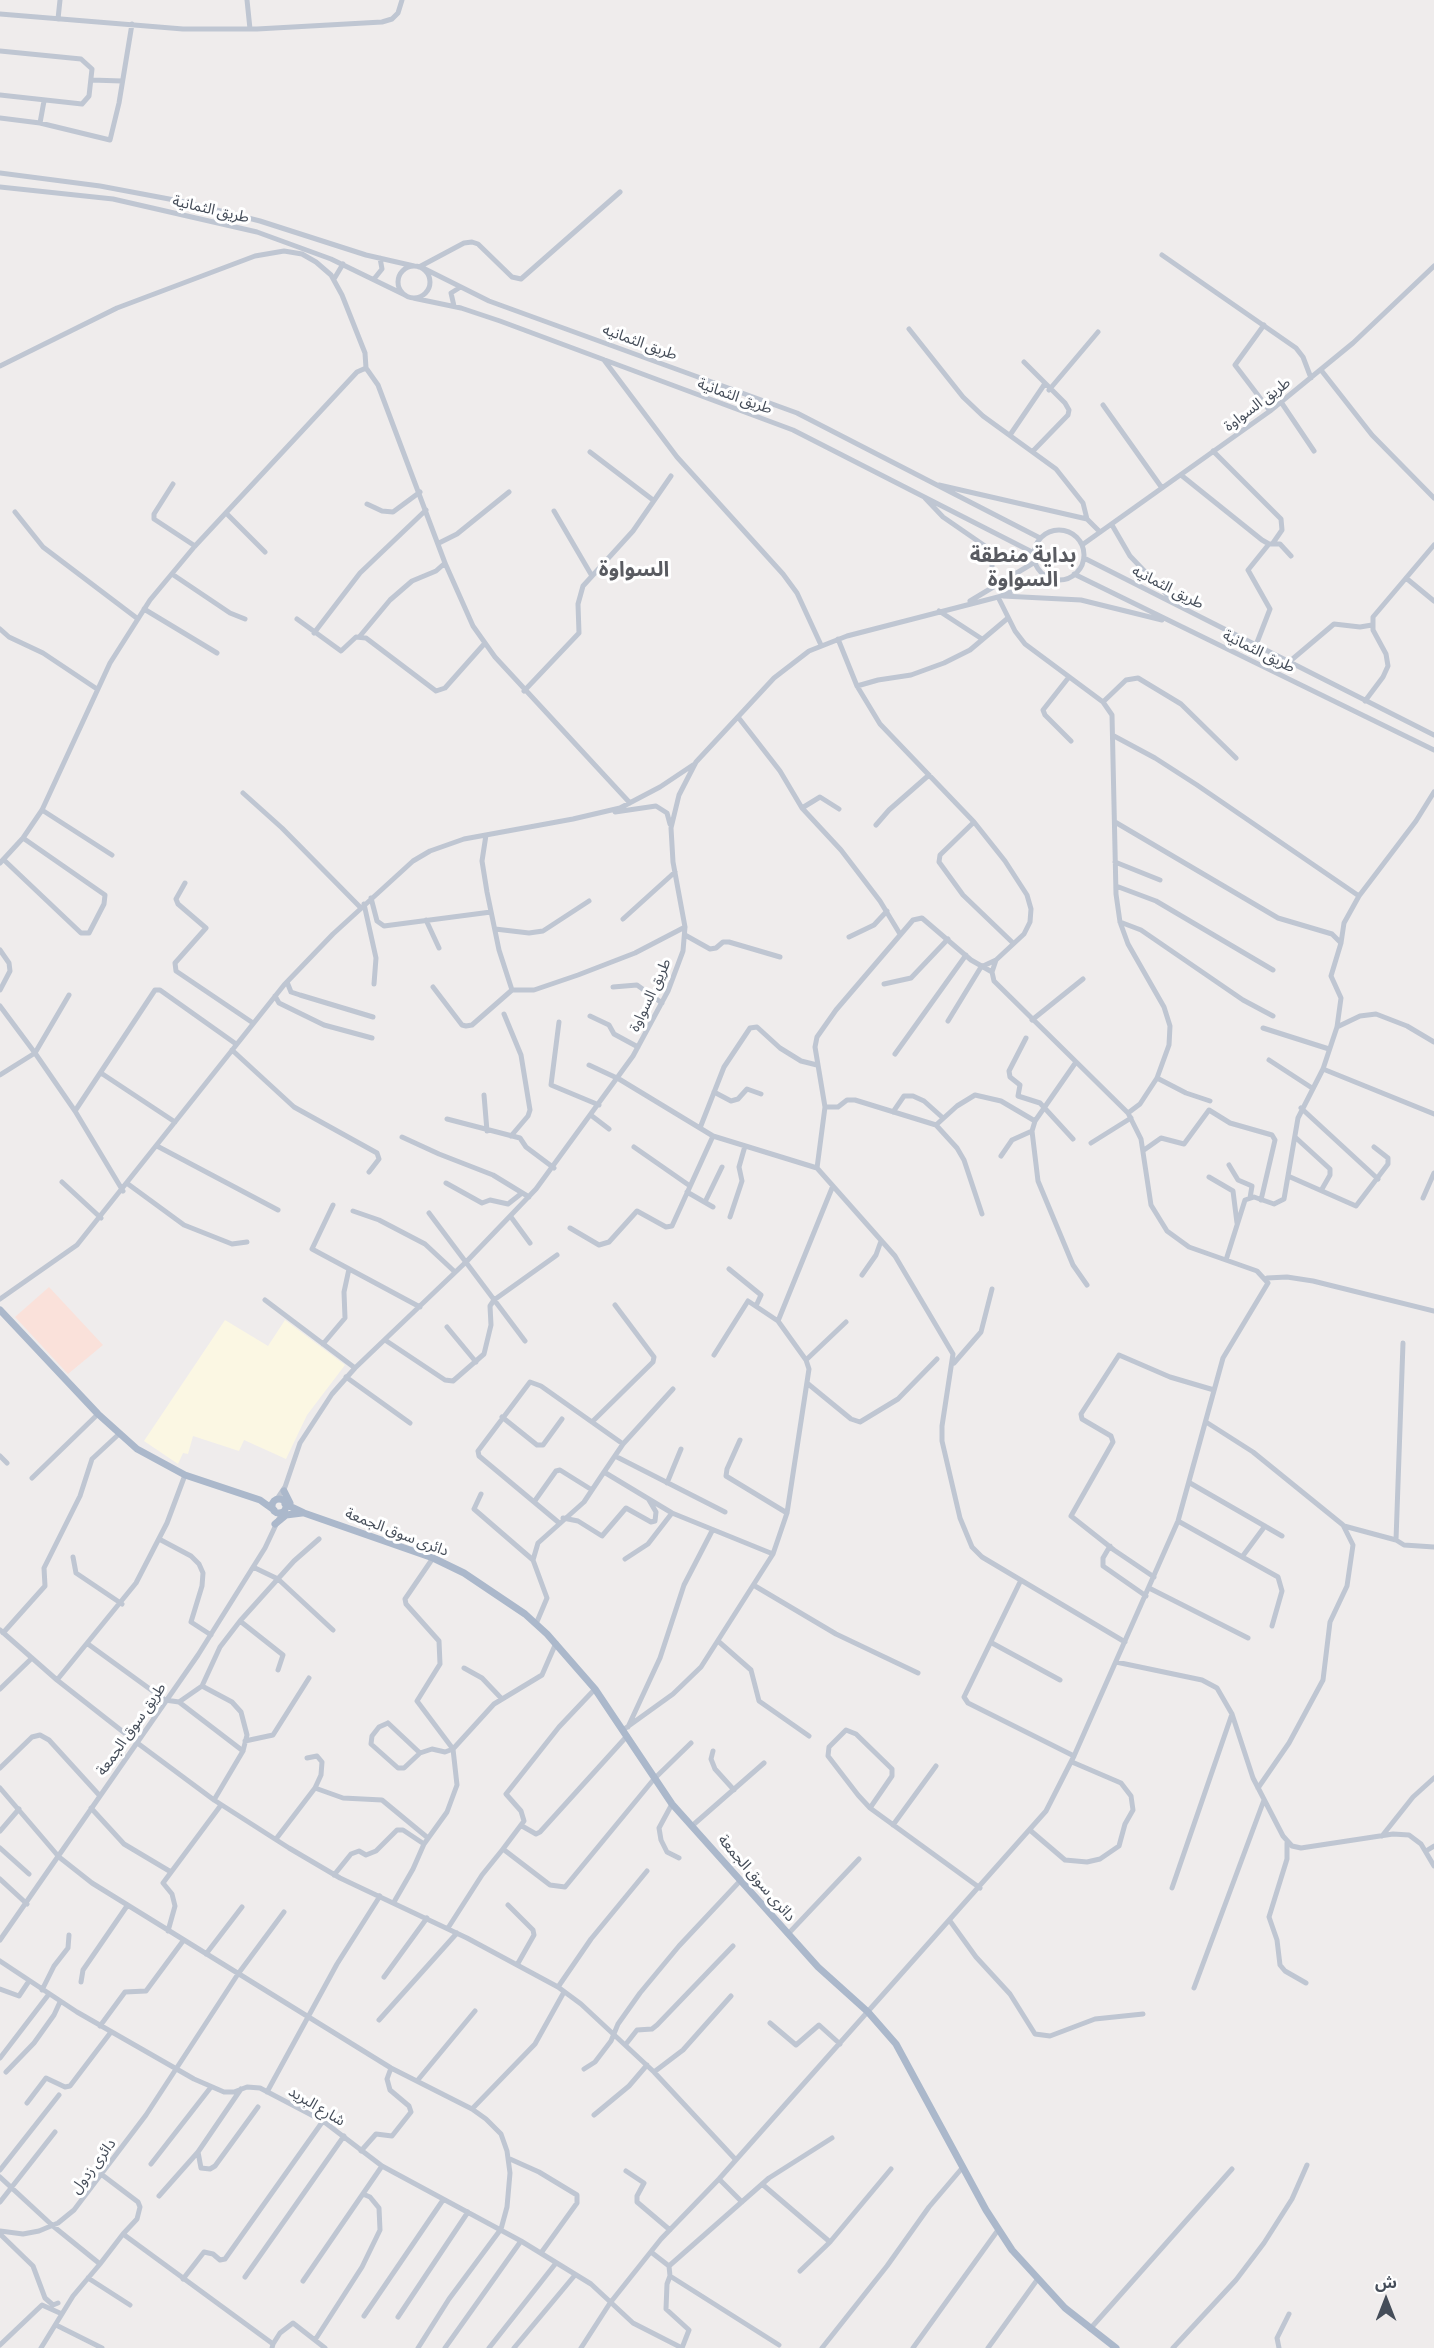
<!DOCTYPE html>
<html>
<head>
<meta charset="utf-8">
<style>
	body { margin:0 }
	#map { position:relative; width:1434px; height:2348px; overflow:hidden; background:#efecec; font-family:Commissioner,"Noto Sans Arabic",sans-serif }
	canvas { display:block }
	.north { position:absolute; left:1356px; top:2270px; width:60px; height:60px; -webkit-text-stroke:4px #fff; paint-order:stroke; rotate:0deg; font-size:16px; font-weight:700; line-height:24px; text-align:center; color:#454d59 }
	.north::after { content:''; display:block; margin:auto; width:21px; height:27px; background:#454d59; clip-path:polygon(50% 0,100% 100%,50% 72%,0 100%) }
</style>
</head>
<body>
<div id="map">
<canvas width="1434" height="2348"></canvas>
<div class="north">ش</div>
</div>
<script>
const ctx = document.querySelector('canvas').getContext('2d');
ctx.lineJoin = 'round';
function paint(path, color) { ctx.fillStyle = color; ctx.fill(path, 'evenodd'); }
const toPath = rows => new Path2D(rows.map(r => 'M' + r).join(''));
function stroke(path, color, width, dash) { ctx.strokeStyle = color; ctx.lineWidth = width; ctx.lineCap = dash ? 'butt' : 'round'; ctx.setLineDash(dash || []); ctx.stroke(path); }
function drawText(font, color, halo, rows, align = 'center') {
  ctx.font = font + ' Commissioner,"Noto Sans Arabic",sans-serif'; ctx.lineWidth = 6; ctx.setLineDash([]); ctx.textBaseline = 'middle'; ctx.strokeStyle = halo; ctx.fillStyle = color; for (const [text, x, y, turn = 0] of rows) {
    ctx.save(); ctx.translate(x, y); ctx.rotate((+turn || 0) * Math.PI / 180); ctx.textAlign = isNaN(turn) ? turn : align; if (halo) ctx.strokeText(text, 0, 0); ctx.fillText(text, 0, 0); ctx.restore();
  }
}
paint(toPath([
	[225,1320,268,1346,285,1320,345,1365,307,1415,286,1459,244,1440,239,1451,193,1436,188,1454,183,1453,178,1464,144,1441]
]), '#fbf7e3');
paint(toPath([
	[49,1287,103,1345,68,1374,15,1317]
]), '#fae1da');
stroke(toPath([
	[247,0,250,29],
	[0,14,183,29,257,29,382,22,392,19,398,13,402,0],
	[58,19,60,0],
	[0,51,81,59,92,69,89,96,82,104,0,95],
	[91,80,122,81],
	[0,118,40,123,110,140,119,103,132,24],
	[40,123,44,101],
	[0,173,100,186,185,202,260,221,366,255,414,266],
	[0,187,113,199,257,232,331,259,405,295],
	[1162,255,1296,348,1303,357,1311,378],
	'398 282a16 16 0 1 1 32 0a16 16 0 1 1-32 0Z',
	[419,267,464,243,472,242,478,244,512,277,521,279,620,192],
	[423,268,489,301,797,413,1040,538],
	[334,279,343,264],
	[374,279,382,269,380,258],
	[413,298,461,308,500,321,793,430,1034,553],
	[454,306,451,293,459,288],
	[1264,325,1235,365,1270,411],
	[909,329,963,397,983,416,1056,469,1083,503,1087,519,1100,532],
	[604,360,677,457,783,574,797,593,821,645],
	[1024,362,1065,403,1069,410,1068,415,1034,450],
	[0,366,117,308,255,256,284,251,302,254,316,262,331,275,342,295,365,353,366,368,378,385,445,563,473,626,495,657,630,803],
	[1321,370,1372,435,1434,498],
	[1049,390,1098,332],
	[1281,402,1314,451],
	[1103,405,1162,488],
	[1010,435,1044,385],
	[1213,451,1281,519,1282,530,1273,543],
	[590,452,653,500],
	[1181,475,1262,540,1269,544,1280,544,1291,556],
	[173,484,154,514,154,519,195,546],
	[939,485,1087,519],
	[925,498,943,517,985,546,992,562,992,586],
	[367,504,382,511,393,512,420,492],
	[554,511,592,576],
	[15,512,43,547,138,619],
	[226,513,265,552],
	[1112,525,1130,556,1174,602],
	'1034 555a25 25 0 1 1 50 0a25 25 0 1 1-50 0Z',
	[439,543,457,534,509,492],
	[1082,545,1270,411,1353,343,1434,266],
	[1084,558,1434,735],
	[172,574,230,613,245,619],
	[1074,574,1434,750],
	[1406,578,1434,601],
	[1003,596,1081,600,1162,620],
	[998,597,1015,631,1025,644,1103,702,1112,715,1116,894,1120,922,1128,944,1164,1007,1170,1026,1169,1045,1157,1078,1140,1104,1128,1113],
	[970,601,1035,562],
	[144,609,217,653],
	[939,611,982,639],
	[297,619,341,651,356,637,366,638,436,691,445,688,485,643],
	[0,629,9,637,43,653,97,689],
	[314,633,360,573,426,510],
	[360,636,390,600,412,581,436,571,445,563],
	[1256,645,1270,609,1248,570,1269,544],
	[1289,662,1334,624,1360,627,1372,625],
	[1069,677,1043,710,1045,715,1071,741],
	[857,686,878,680,911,675,944,663,970,650,1008,618],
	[524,691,579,633,578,604,583,586,633,531,671,476],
	[1365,701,1383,677,1388,666,1386,654,1373,630,1373,617,1434,545],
	[1103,702,1126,680,1138,678,1181,704,1236,758],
	[738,717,780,771,802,808,841,850,880,901,900,934],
	[1114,736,1155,758,1197,785,1359,896],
	[243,793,282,828,360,907],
	[802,808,820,797,839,809],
	[42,810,112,855],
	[615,812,656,806,667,813,670,824],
	[974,822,940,855,939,862,963,895,1013,943],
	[1115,822,1278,918,1332,934,1341,943,1331,976,1341,998,1337,1027,1323,1069,1298,1118,1284,1199,1274,1204,1254,1197,1245,1200,1226,1260],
	[876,825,889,810,929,775],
	[486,835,482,861,487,892,499,950,512,990],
	[4,860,81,933,89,933,104,904,105,895,23,838],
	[1115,862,1160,880],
	[0,863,23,838,42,810,110,663,150,600,195,546,357,372,366,368],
	[185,883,176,899,178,904,206,928,175,963,176,971,253,1023],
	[1116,886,1156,901,1273,970],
	[371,898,377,921,384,926,491,912],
	[364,904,376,958,374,984],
	[623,919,675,872],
	[426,920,439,948],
	[1120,922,1141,930,1243,1000,1273,1016],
	[495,929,529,933,543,931,589,901],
	[685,935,710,949,716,948,723,942,729,942,780,957],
	[849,937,874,925,887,911],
	[1341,943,1344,923,1359,896,1416,821,1434,792],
	[0,950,9,963,10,971,0,990],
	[287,982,291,992,300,995,373,1017],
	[884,984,911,978,948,939],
	[433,987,462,1025,466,1026,472,1025,512,990],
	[613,987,637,985,662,1003],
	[512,990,534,990,578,975,635,953,685,927],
	[275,996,279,1003,324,1025,372,1038],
	[0,1006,35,1053,69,995],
	[504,1014,521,1055,530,1110,528,1116,511,1136],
	[590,1016,609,1025,614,1034,638,1047],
	[1032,1020,1083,979],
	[948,1021,981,967,996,960],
	[559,1022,551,1085,599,1105],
	[1337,1027,1360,1016,1376,1014,1407,1026,1434,1042],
	[1263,1028,1329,1049],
	[1026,1038,1009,1071,1010,1077,1020,1085,1018,1096,1040,1103,1073,1139],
	[232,1050,294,1107,377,1153,379,1159,369,1172],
	[895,1054,966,955],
	[1269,1060,1312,1088],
	[1076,1062,1035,1121,1032,1131,1038,1181,1073,1265,1087,1285],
	[589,1065,619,1079,713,1136,817,1168,895,1256,953,1354,942,1426,942,1441,960,1518,972,1547,982,1557,1125,1642],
	[1323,1069,1434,1114],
	[101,1073,175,1122],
	[0,1075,35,1053,75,1111,155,990,160,990,236,1044],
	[1157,1078,1186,1093,1210,1101],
	[714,1092,731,1101,738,1099,747,1089,761,1094],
	[484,1095,487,1131],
	[825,1107,838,1107,847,1100,855,1100,936,1125,957,1148,964,1160,982,1214],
	[1301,1108,1378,1179],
	[75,1111,123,1191],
	[893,1112,904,1096,913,1096,924,1101,943,1118],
	[592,1116,609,1129],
	[447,1119,520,1138,526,1147,554,1168],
	[936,1125,957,1106,975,1095,1001,1101,1035,1121],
	[700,1128,724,1067,750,1028,757,1027,780,1048,801,1061,817,1065],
	[402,1137,439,1154,493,1175,529,1197],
	[1295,1137,1330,1169,1330,1175,1322,1189],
	[1091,1143,1131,1118],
	[157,1146,278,1210],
	[634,1147,690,1186],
	[1144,1150,1161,1138,1184,1144,1209,1110,1230,1123,1272,1135,1275,1140,1261,1200],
	[1001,1156,1012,1140,1032,1131],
	[1229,1165,1238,1180,1252,1186,1250,1198],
	[817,1168,825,1107,815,1047,817,1037,836,1010,913,920,922,918,971,960,992,972],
	[1288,1176,1356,1206,1388,1164,1388,1158,1374,1147],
	[1209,1177,1233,1191,1237,1223],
	[62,1182,101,1218],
	[446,1183,482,1203,490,1200,508,1204,522,1193],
	[128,1184,184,1225,232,1244,247,1242],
	[687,1192,713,1207],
	[1423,1198,1434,1173],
	[705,1202,722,1167],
	[333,1205,312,1249,420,1307],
	[353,1211,379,1220,425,1244,455,1272],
	[429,1213,525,1341],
	[511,1217,530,1243],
	[730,1217,742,1181,739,1167,745,1146],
	[570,1228,599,1245,609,1242,637,1211,666,1227,672,1226,713,1136],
	[729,1269,761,1295,756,1306],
	[862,1275,876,1255,881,1241],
	[1267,1278,1287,1277,1313,1281,1434,1311],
	[0,1299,77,1245,284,985,333,934,413,861,430,851,464,839,573,819,620,808,660,787,693,765],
	[265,1300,355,1368],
	[447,1327,476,1362],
	[385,1340,445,1380,453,1381,484,1354,491,1325,490,1306,494,1300,557,1255],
	[323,1344,345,1318,344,1292,349,1269],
	[714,1355,748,1301,778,1321],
	[806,1360,846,1322],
	[954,1363,981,1332,992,1289],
	[346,1377,410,1423],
	[807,1383,851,1419,860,1422,898,1399,937,1359],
	[502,1417,537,1445,543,1445,562,1419],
	[592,1422,653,1362,654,1357,615,1305],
	[1206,1422,1253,1452,1343,1525,1353,1545,1347,1586,1330,1622,1323,1680,1289,1743,1258,1788],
	[740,1440,727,1469,726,1476,787,1513],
	[0,1456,7,1463],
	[615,1456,725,1512],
	[604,1472,623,1444,673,1389],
	[32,1478,98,1414],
	[667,1483,681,1449],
	[1190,1483,1282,1536],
	[481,1494,474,1509,533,1560],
	[277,1499,285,1487,300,1443,332,1394,355,1368,467,1261,536,1189,633,1056,668,991,683,951,685,927,673,862,671,828,679,795,696,762,774,678,809,651,847,636,998,597,1047,577],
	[534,1502,556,1471,560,1470,592,1490],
	[563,1518,578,1521,602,1536,626,1508,651,1522,655,1521,656,1512,649,1500],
	[1178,1521,1278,1577,1282,1591,1272,1626],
	[558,1522,479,1456,478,1451,530,1382,541,1386,623,1444],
	[1344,1526,1396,1540,1404,1545,1434,1547],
	[159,1539,191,1556,199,1564,203,1573,202,1586,191,1622,211,1635],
	[1396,1540,1403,1343],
	[1110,1546,1103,1558,1103,1566,1146,1596],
	[73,1557,76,1573,122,1604],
	[1242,1557,1265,1526],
	[625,1559,648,1544,672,1513],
	[253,1567,278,1579,333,1630],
	[1154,1577,1114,1550,1071,1516,1113,1442,1111,1436,1082,1419,1081,1414,1119,1355,1170,1377,1214,1390],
	[1021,1580,964,1697,968,1703,1074,1756],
	[755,1586,836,1634,918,1673],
	[1149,1588,1248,1638],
	[240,1621,283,1655,278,1670],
	[536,1624,547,1598,533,1560,538,1543,584,1502,604,1472,672,1513,773,1554],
	[0,1630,57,1680,136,1742,214,1800,289,1848,340,1878,467,1938,558,1987,581,2004,654,2072,736,2160],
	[3,1633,45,1586,44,1568,80,1496,92,1459,119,1434],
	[718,1641,751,1670,759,1701,809,1736],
	[992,1643,1060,1680],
	[88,1644,165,1700,179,1702,202,1686],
	[1116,1662,1202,1680,1217,1688,1232,1714,1253,1778,1283,1836,1292,1846,1301,1848,1393,1834,1409,1835,1421,1844,1434,1866],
	[464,1668,482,1678,501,1698],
	[57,1680,136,1583,167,1523,185,1475],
	[0,1689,32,1658],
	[595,1689,559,1727,506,1794,521,1811,524,1821,503,1849,550,1885,565,1887,654,1779,691,1743],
	[179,1702,243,1751],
	[388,1723,420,1753,404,1768,398,1768,371,1744,372,1736,379,1727,388,1723],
	[628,1727,660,1658,684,1585,712,1531],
	[623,1730,673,1694,701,1667,773,1554,787,1513,809,1369,806,1360,778,1321,832,1188],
	[245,1741,273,1735,309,1678],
	[713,1751,711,1759,715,1769,734,1790],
	[420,1753,432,1749,445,1752,453,1749,494,1704,542,1675,556,1643],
	[307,1758,317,1756,322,1762,321,1775,315,1788],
	[0,1768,32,1737,40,1735,49,1740,100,1796],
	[0,1788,59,1857,92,1883,391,2068,472,2109,486,2119,501,2134,507,2151,510,2173,507,2207,501,2229,449,2299,418,2348],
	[214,1800,243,1751,247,1735,241,1712,232,1702,202,1686,220,1647,240,1621,294,1561,319,1539],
	[672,1804,659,1828,661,1840,667,1852,679,1858],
	[91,1808,124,1844,171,1872],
	[870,1808,892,1776,892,1769,856,1734,846,1730,829,1747,828,1756,858,1795,870,1808,980,1888],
	[693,1825,764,1763],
	[893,1825,936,1766],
	[522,1826,536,1834,540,1832,627,1736],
	[0,1831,19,1809],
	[1031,1831,1065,1860,1087,1862,1100,1859,1119,1846,1125,1824,1133,1810,1131,1796,1121,1783,1072,1762],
	[1382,1836,1413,1797,1434,1778],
	[276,1839,315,1788,343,1798,382,1800,428,1838],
	[1287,1843,1287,1859,1269,1917,1277,1940,1280,1965,1285,1971,1306,1983],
	[0,1848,29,1874],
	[1426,1851,1434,1846],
	[334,1875,351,1854,359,1851,366,1855,376,1851,397,1830,403,1830,424,1844],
	[0,1879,27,1904],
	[1172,1888,1232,1714],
	[394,1902,413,1869,424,1844,447,1812,457,1785,453,1749,417,1701,440,1664,439,1641,406,1604,405,1599,433,1558],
	[508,1905,533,1930,534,1935,517,1965],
	[950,1921,976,1957,1010,1994,1035,2034,1050,2036,1095,2019,1143,2014],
	[448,1928,482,1875,503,1849],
	[168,1931,175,1906,172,1894,163,1883,221,1805],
	[788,1934,859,1859],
	[0,1940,198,1655,265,1548,282,1512],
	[206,1954,242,1907],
	[0,1961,77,2012,194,2079,224,2092,234,2092,247,2087,260,2088,323,2121,382,2166,521,2241,591,2284,633,2323,682,2348],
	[384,1977,427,1918],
	[81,1982,83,1970,127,1906],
	[558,1987,591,1939,647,1871],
	[1194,1988,1264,1800],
	[0,1989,19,1996,29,1981],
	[42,1990,54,1966,68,1948,69,1935],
	[379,2020,457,1933],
	[770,2023,796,2045,819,2025,840,2044],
	[100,2026,125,1992,146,1991,183,1941],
	[626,2044,637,2030,652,2029,657,2025,733,1946],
	[0,2058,49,1994],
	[584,2069,595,2062,611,2041,618,2024,640,1993,679,1946,740,1881],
	[6,2072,34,2043,54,2015,60,2002],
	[654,2072,683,2050,731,1996],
	[417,2081,475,2011],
	[267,2092,337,1964,380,1896],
	[27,2103,46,2078,65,2087,70,2086,111,2032],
	[472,2109,535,2044,564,1992],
	[594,2115,629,2086,647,2065],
	[361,2151,376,2134,392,2136,411,2112,409,2106,390,2090,387,2079,391,2068],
	[198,2152,201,2168,210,2169,215,2166,258,2107],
	[510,2159,539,2172,577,2195,577,2203,541,2253],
	[151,2164,211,2087],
	[0,2170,59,2095],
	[626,2171,644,2183,637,2196,637,2202,670,2230],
	[101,2174,138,2202,140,2207,137,2219,123,2234],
	[0,2177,53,2226,100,2264,73,2296,41,2348],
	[719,2179,742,2202],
	[762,2184,830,2242,891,2169],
	[159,2196,198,2152,241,2089],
	[0,2202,55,2132],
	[0,2231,23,2234,39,2231,58,2223,74,2210,146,2115,238,1974,284,1912],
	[0,2234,33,2266,45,2298,53,2305,58,2303],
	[651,2252,669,2266,769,2178,832,2138],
	[100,2264,123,2234,273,2344,272,2348],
	[669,2266,670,2276,779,2345],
	[800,2271,830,2242],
	[670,2276,667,2284,666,2309,689,2330,682,2348],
	[245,2277,344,2136],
	[88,2278,130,2305],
	[183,2279,204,2252,213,2254,220,2260,225,2259,323,2121],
	[303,2281,382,2166],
	[364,2316,443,2200],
	[398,2317,468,2212],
	[56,2325,102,2348],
	[1090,2329,1232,2169],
	[315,2340,362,2267,380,2230,379,2208,370,2197,363,2194],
	[273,2344,280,2333,293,2323,325,2348],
	[0,2345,42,2305,62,2314],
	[445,2348,521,2241],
	[489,2348,556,2263],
	[514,2348,575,2275],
	[581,2348,610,2303,661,2239,719,2179,1046,1811,1074,1756,1178,1521,1223,1358,1268,1283,1257,1271,1189,1247,1167,1231,1151,1205,1141,1139,1128,1113,994,981,992,972,996,960,1024,934,1030,922,1031,909,1027,895,1005,861,974,822,880,724,857,686,838,639],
	[822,2348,887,2266,929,2207,963,2167],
	[913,2348,998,2230],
	[988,2348,1037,2280],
	[1173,2348,1236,2280,1264,2243,1292,2199,1307,2165],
	[1279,2348,1277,2338,1289,2314]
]), '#bfc6d2', 5);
stroke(toPath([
	[0,1310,98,1414,137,1449,185,1475,260,1500,274,1510],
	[284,1491,290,1503],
	'272 1506a7 7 0 1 1 14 0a7 7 0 1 1-14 0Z',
	[285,1504,304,1513,433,1558,464,1573,525,1614,547,1634,595,1689,672,1804,818,1967,868,2012,896,2044,986,2210,1012,2250,1065,2308,1116,2348],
	[275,1524,286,1515,302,1513]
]), '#abb8cb', 7);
drawText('15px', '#454d59', '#fff', [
	["طريق الثمانية",211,209,13],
	["طريق الثمانيه",640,342,20],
	["طريق الثمانية",735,396,20],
	["طريق السواوة",1257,404,-37],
	["طريق الثمانيه",1168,587,27],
	["طريق الثمانية",1259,651,26],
	["طريق السواوة",650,995,-65],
	["دائرى سوق الجمعة",397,1532,21],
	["طريق سوق الجمعة",131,1729,-55],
	["دائرى سوق الجمعة",757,1878,49],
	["شارع البريد",317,2106,31],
	["دائرى زدول",93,2166,-53]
]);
drawText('bold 21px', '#595b61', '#fff', [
	["بداية منطقة",1023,555],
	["السواوة",1023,579],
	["السواوة",634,569]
]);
</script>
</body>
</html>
